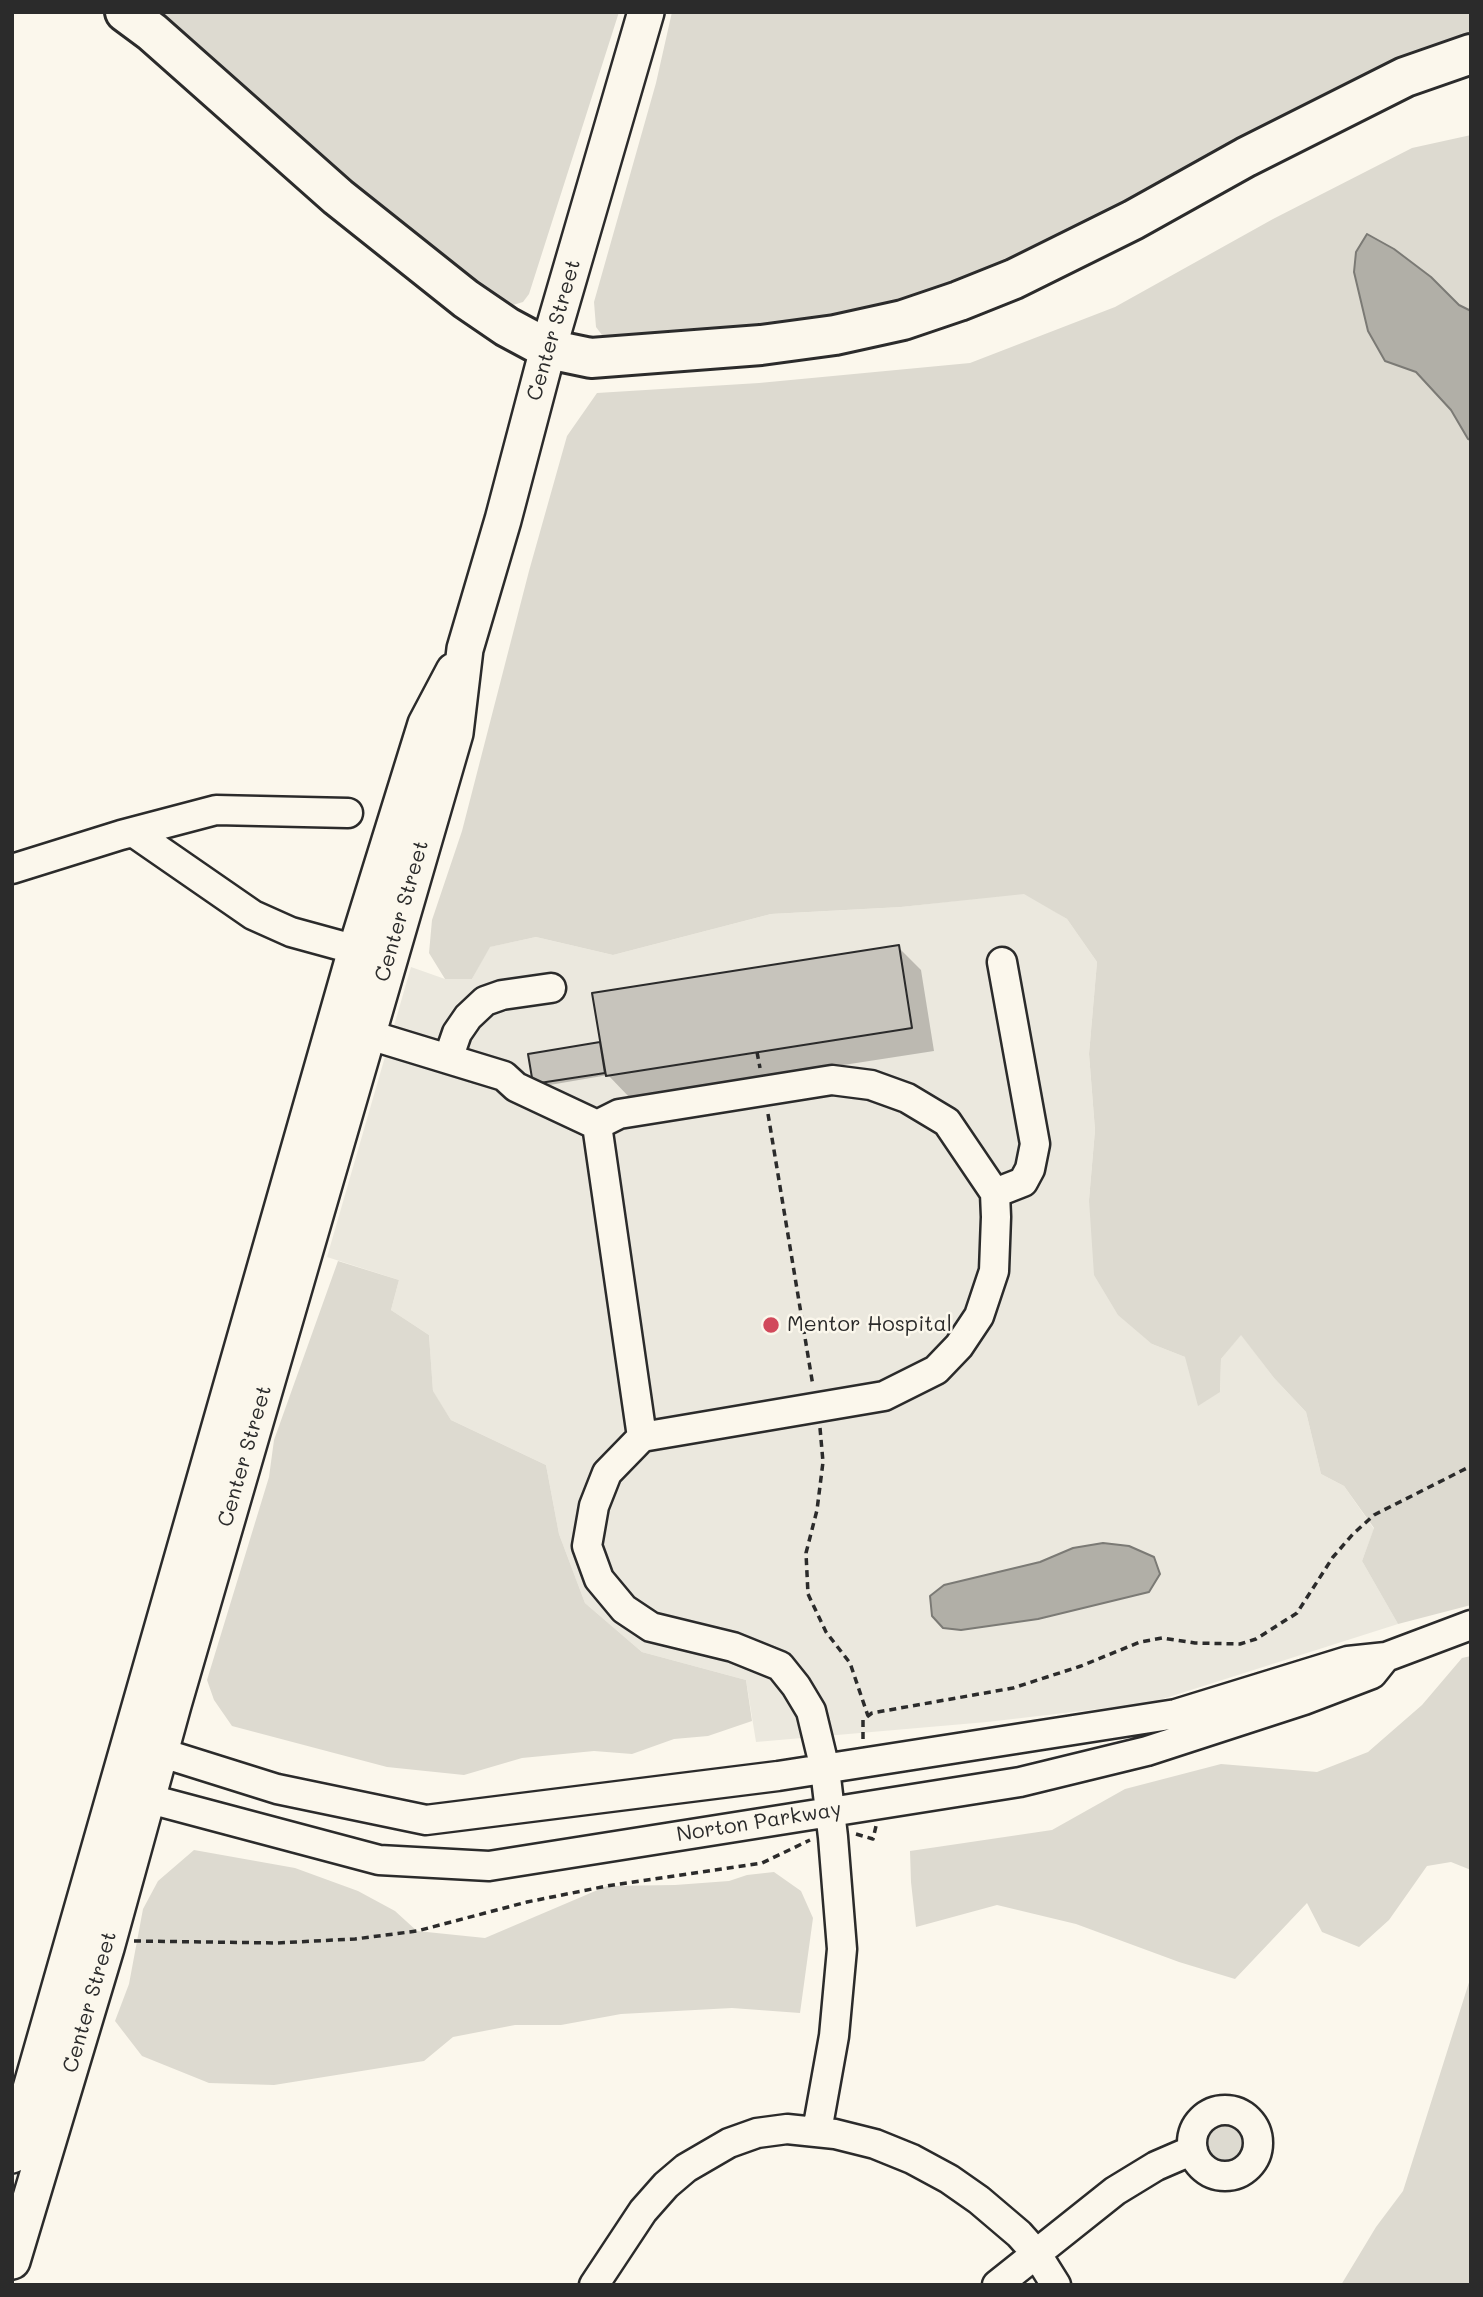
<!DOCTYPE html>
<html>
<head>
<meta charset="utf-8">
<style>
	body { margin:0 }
	#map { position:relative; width:1483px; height:2297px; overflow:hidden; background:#fbf7ec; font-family:Mali,sans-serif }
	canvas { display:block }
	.frame { position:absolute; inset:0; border:14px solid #2b2b2b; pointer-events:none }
</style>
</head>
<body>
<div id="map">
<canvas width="1483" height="2297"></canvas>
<div class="frame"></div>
</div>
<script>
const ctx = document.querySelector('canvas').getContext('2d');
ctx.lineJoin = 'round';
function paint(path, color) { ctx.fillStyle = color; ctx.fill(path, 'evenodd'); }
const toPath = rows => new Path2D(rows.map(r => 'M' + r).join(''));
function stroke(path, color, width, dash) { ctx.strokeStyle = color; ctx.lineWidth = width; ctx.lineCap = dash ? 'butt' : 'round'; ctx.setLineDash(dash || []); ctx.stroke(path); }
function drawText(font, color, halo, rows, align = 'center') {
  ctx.font = font + ' Mali,sans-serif'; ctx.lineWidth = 5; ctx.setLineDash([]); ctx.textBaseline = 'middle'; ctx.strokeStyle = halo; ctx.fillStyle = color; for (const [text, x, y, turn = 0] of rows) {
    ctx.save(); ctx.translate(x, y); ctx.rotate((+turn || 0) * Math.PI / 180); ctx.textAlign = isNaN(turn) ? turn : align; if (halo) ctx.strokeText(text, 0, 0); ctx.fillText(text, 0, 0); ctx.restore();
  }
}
paint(toPath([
	[1025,893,1067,919,1097,962,1089,1054,1095,1130,1089,1200,1152,1344,1185,1357,1220,1392,1221,1359,1241,1334,1274,1378,1306,1412,1321,1474,1344,1486,1374,1529,1362,1561,1398,1624,1150,1703,987,1722,756,1742,746,1680,642,1652,585,1603,559,1534,546,1465,451,1420,433,1392,429,1335,391,1310,399,1280,327,1257,411,967,445,979,472,979,489,947,536,937,613,955,771,914,901,907]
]), '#ebe8de');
paint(toPath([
	[144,12,619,12,529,294,523,302,513,305,483,296],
	[672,12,1471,12,1471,43,982,281,864,318,614,342,602,335,596,327,594,302,656,83],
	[1471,135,1471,1605,1398,1624,1362,1561,1374,1528,1344,1486,1321,1474,1306,1412,1274,1378,1241,1335,1221,1359,1220,1392,1198,1406,1185,1357,1152,1344,1118,1315,1094,1275,1089,1200,1095,1130,1089,1054,1097,962,1067,919,1024,894,901,907,771,914,613,955,536,937,490,947,472,979,445,979,429,953,432,920,462,831,529,571,567,436,597,393,759,383,970,363,1115,307,1273,219,1412,148],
	[338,1261,399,1280,391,1310,429,1335,433,1391,451,1420,546,1465,559,1534,585,1603,642,1652,746,1680,752,1721,708,1736,674,1739,632,1754,594,1751,522,1758,464,1775,387,1767,232,1726,214,1700,207,1680,269,1477,274,1440],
	[1471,1656,1471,1870,1451,1862,1427,1866,1389,1920,1359,1947,1322,1932,1307,1903,1235,1979,1179,1962,1076,1924,997,1905,916,1927,911,1882,910,1851,1052,1830,1125,1789,1221,1764,1317,1772,1368,1752,1422,1705,1462,1658],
	[194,1850,295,1868,358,1891,395,1911,417,1931,485,1938,607,1886,675,1885,729,1881,747,1875,774,1872,801,1891,813,1918,800,2013,732,2008,621,2014,561,2025,515,2025,453,2037,424,2061,274,2085,209,2083,142,2056,115,2021,129,1984,143,1909,158,1881],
	[1471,1976,1471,2285,1341,2285,1376,2227,1403,2191],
	'1204 2143a21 21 0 1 1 42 0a21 21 0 1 1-42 0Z'
]), '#dddad0');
const water = toPath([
	[1367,234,1394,249,1431,277,1459,305,1471,311,1471,440,1468,439,1451,410,1416,372,1385,361,1368,331,1354,272,1356,252,1367,234],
	[1103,1543,1129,1546,1154,1557,1160,1574,1149,1592,1038,1619,961,1630,943,1628,932,1616,930,1596,944,1585,1040,1562,1073,1548,1103,1543]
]);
paint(water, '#b1afa7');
stroke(water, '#7b7a75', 2);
paint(toPath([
	[898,947,921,970,934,1051,630,1098,608,1075,538,1087,534,1083,600,1044,603,1047]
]), '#0003');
const building = toPath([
	[899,945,912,1028,606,1076,592,993,899,945],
	[600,1042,605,1073,533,1084,528,1054,600,1042]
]);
paint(building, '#c7c4bc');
stroke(building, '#2b2b2b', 2);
const minor = toPath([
	[133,832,253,915,291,932,375,955],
	[12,869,121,835,216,810,348,813],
	[350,1029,504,1076,516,1087,597,1125],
	[448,1059,457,1033,468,1017,485,1001,502,995,551,988],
	[995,1193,1023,1182,1030,1169,1035,1144,1002,962],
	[642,1437,884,1396,936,1370,959,1346,979,1316,994,1271,996,1217,995,1193,947,1122,907,1098,871,1085,832,1080,619,1114,597,1125,642,1437,607,1473,594,1506,587,1546,599,1579,624,1609,651,1627,733,1647,780,1666,796,1686,811,1711,825,1769,833,1837,842,1949,834,2036,817,2131],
	[140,1746,277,1789,426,1820,778,1776,1176,1714,1348,1661,1386,1657,1471,1625],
	[127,1793,379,1860,489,1866,1020,1782,1147,1751,1304,1700,1372,1674,1384,1659],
	'1192 2143a33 33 0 1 1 66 0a33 33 0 1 1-66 0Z',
	[594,2285,643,2211,666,2185,686,2168,729,2143,757,2133,787,2129,835,2134,875,2144,912,2159,949,2179,979,2200,1019,2234,1036,2253,1056,2285],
	[997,2285,1115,2191,1156,2166,1193,2150]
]);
const major = toPath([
	[12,2155,356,950,426,724,454,671],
	[12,2261,106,1948,173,1705,455,733,465,649,503,520,548,349,646,12]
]);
const highway = toPath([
	[125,12,152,32,338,197,466,299,507,327,548,349,591,358,761,345,835,335,903,320,959,301,1014,279,1133,220,1246,157,1405,77,1471,54]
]);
stroke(minor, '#2b2b2b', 33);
stroke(major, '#2b2b2b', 40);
stroke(highway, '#2b2b2b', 44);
stroke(toPath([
	[757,1052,760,1068],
	[768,1114,813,1386],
	[820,1428,823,1462,817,1510,806,1553,808,1594,826,1632,850,1663,868,1716],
	[863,1739,863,1720,872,1713,1013,1688,1081,1666,1140,1642,1162,1638,1195,1643,1240,1644,1256,1639,1297,1613,1333,1557,1353,1534,1374,1515,1471,1466],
	[856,1834,873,1839,876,1826],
	[134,1941,276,1943,355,1939,417,1931,527,1902,607,1886,762,1863,810,1840]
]), '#2b2b2b', 3.5, [7, 5]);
stroke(minor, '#fbf7ec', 28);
stroke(major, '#fbf7ec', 35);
stroke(highway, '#fbf7ec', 38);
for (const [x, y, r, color] of [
	[771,1325,9,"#d1495b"]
]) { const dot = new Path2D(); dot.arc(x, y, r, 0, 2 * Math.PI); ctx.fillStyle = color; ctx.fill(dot); stroke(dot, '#fbf7ec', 2.5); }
drawText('21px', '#2b2b2b', '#fbf7ec', [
	["Center Street",554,330,-74],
	["Center Street",402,911,-74],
	["Center Street",245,1456,-74],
	["Norton Parkway",759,1822,-9],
	["Center Street",90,2002,-74]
]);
drawText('21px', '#2b2b2b', '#fbf7ec', [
	["Mentor Hospital",787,1325]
], 'left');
</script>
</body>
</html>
